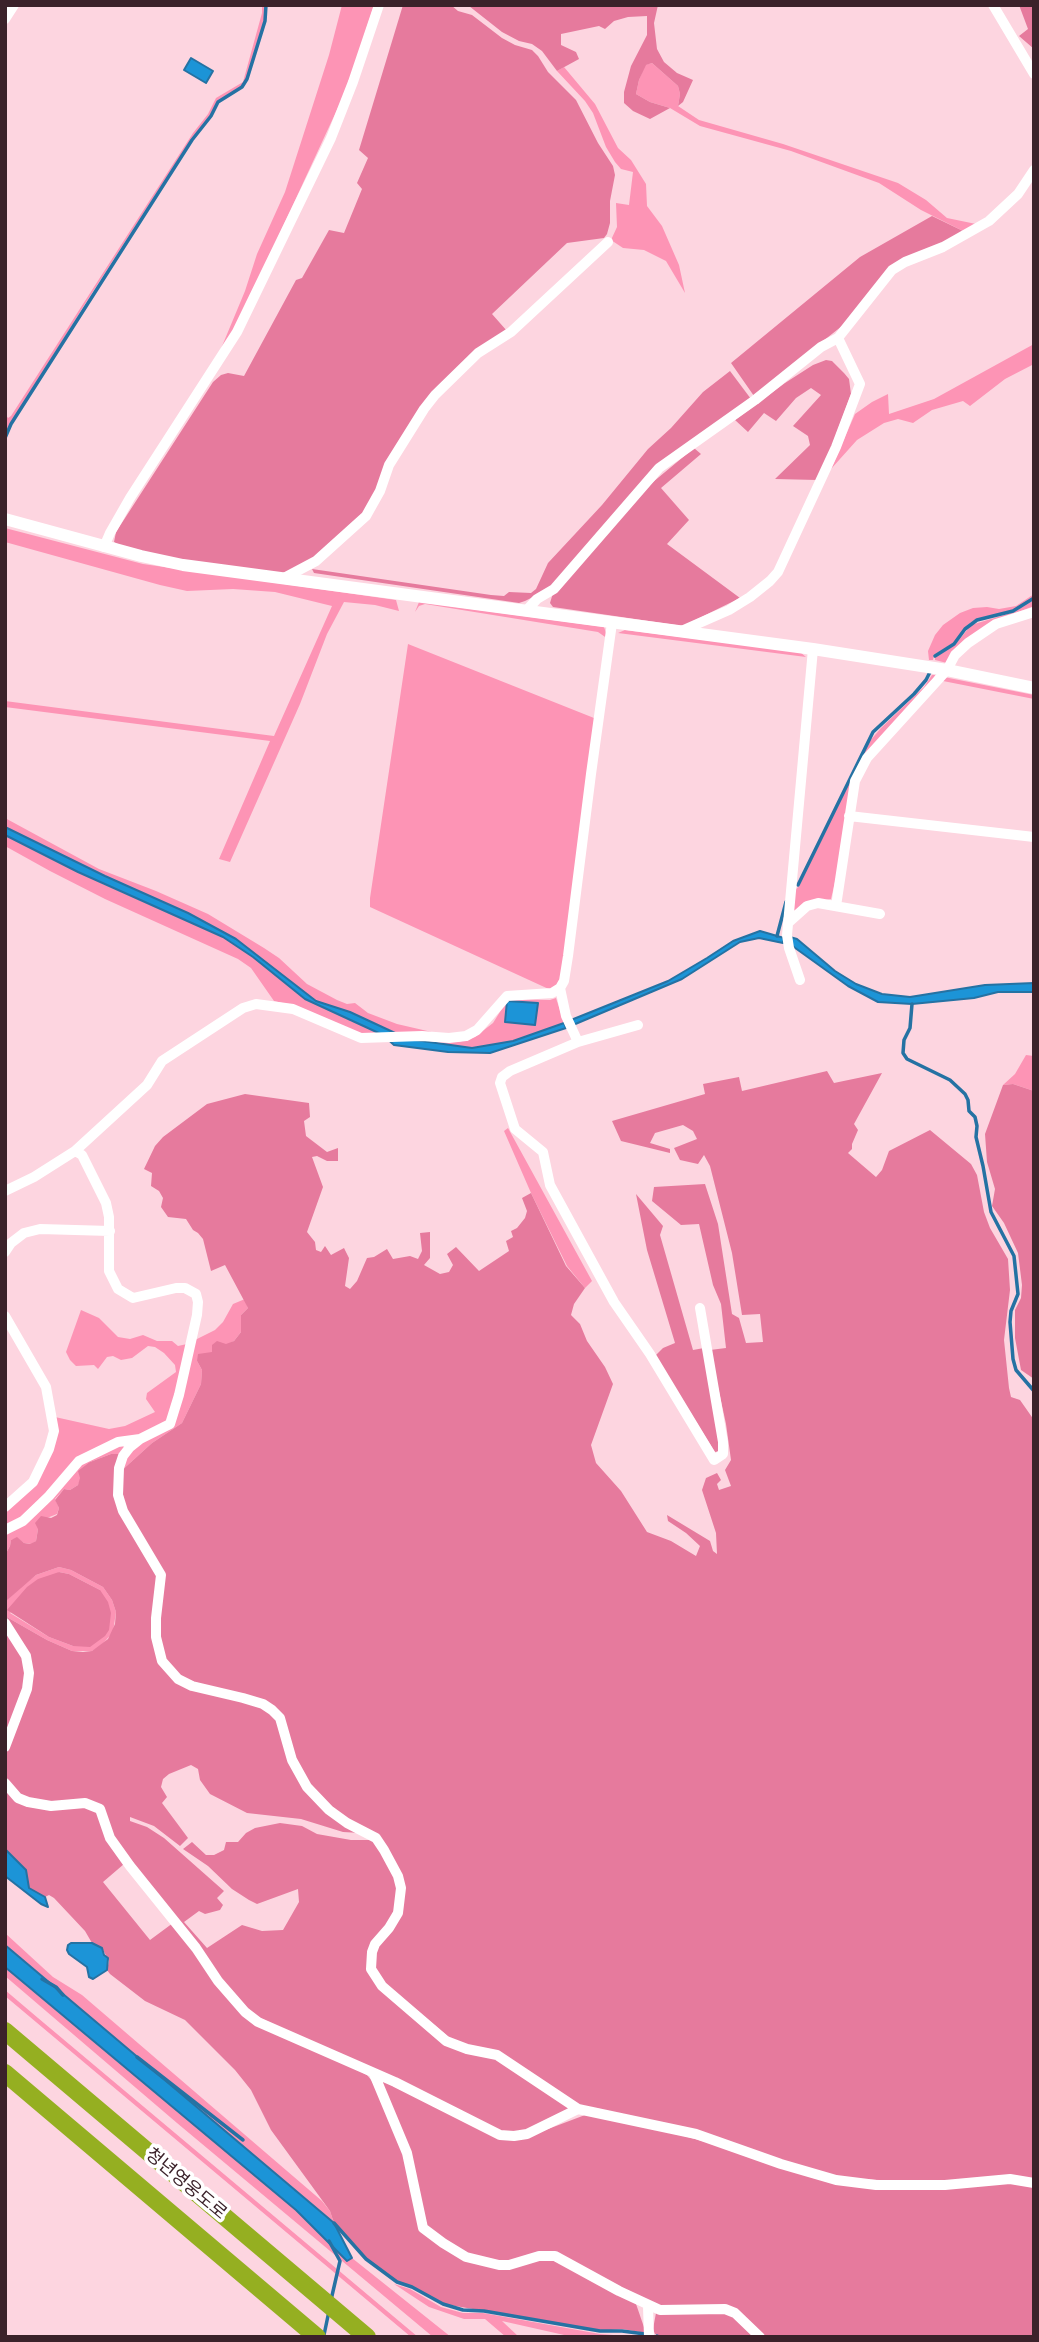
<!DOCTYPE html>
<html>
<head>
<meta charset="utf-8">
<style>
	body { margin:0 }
	#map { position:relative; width:1039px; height:2342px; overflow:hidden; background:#fdd5e0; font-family:"Work Sans",sans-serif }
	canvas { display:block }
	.frame { position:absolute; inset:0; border:7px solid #3b222a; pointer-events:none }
</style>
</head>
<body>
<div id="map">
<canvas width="1039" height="2342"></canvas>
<div class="frame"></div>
</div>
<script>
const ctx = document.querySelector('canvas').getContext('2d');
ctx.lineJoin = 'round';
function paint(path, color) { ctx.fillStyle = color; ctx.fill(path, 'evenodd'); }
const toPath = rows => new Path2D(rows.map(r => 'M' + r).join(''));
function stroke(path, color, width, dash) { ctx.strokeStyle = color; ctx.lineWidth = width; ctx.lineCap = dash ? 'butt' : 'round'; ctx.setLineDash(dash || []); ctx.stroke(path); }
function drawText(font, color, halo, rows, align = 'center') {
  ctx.font = font + ' "Work Sans","Noto Sans KR",sans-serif'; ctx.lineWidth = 7; ctx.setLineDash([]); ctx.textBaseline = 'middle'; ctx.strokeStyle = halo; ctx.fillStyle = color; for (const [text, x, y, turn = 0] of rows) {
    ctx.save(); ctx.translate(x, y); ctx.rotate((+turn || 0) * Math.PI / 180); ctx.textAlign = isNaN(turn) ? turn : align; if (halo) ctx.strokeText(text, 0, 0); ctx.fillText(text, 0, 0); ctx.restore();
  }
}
paint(toPath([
	[262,5,265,5,264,20,247,79,242,86,218,102,210,116,191,139,85,304,11,424,5,436,5,414,8,418,11,416,193,133,208,114,216,98,243,82,262,13],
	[342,5,374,5,348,86,234,332,220,351,245,291,257,254,285,192,329,55],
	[652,63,678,86,680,94,678,106,699,120,783,144,898,183,926,200,947,218,976,224,963,231,921,210,879,183,791,151,700,126,670,108,650,102,636,94,639,80,645,65],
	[564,67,595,104,618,148,631,160,646,184,647,206,662,226,679,265,685,293,666,261,644,250,623,248,611,240,617,227,616,203,629,205,633,172,621,169,615,162,606,147,593,113,585,101,557,71],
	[1034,344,1034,364,1005,379,970,406,963,401,932,410,913,423,898,419,884,423,857,440,831,469,855,414,872,402,888,394,889,414,934,399],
	[5,528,143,564,396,600,399,611,375,605,344,602,327,634,300,704,230,862,219,859,270,741,5,707,5,701,274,736,332,606,275,592,233,589,187,591,160,585,5,542],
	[1034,594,1034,597,1013,610,976,619,970,623,953,643,934,655,933,660,929,660,928,651,935,635,943,625,960,613,973,608,987,607,999,609,1016,606],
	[1034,600,1034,606,1013,614,947,663,935,660,935,657,955,645,971,625,1014,612],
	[419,602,604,627,608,639,598,632,425,604,419,606,415,612],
	[625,630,800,652,806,657,618,633],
	[408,644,594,718,596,716,562,976,553,991,370,907,370,898],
	[932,675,935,675,934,679,864,758,831,899,805,904,794,911,794,891,799,886,869,742,881,728,924,687],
	[944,677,1034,695,1034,699,943,681],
	[5,818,99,869,156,891,208,914,264,948,279,958,307,984,337,1000,347,1004,355,1003,368,1013,397,1024,449,1036,399,1034,350,1012,316,1001,236,939,188,913,105,876,5,827],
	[5,835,103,884,223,937,253,957,305,999,384,1035,360,1036,291,1005,274,1001,251,968,238,959,105,899,50,871,5,846],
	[556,998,564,1023,513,1041,472,1048,421,1041,459,1042,475,1037,493,1023,508,999,550,1000],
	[1026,1055,1034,1056,1034,1091,1013,1084,1003,1085,1015,1074],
	[508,1128,592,1281,585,1288,567,1266,531,1193,504,1131],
	[245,1299,248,1308,241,1315,241,1332,234,1341,197,1361,202,1370,201,1384,182,1423,152,1443,120,1472,131,1449,172,1426,193,1341,215,1330,223,1322,233,1304],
	[81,1310,99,1318,118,1337,130,1339,143,1335,157,1341,172,1341,178,1346,187,1344,168,1423,139,1437,117,1439,60,1478,21,1518,5,1527,5,1511,35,1484,55,1417,109,1429,125,1426,155,1412,146,1399,147,1393,176,1372,175,1365,164,1353,155,1347,148,1346,132,1358,121,1360,113,1356,107,1357,98,1369,94,1365,76,1366,70,1360,66,1352],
	[121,1444,126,1449,121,1454,111,1454,90,1462,78,1485,70,1490,64,1489,55,1499,59,1508,57,1514,47,1518,38,1529,36,1541,31,1544,24,1543,17,1538,11,1540,10,1546,5,1555,5,1531,80,1462],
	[59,1567,71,1570,103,1587,112,1600,116,1612,113,1632,100,1647,92,1651,72,1651,47,1640,5,1616,5,1602,24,1584,36,1575],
	[59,1572,69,1574,100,1590,73,1646,49,1637,10,1613],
	[5,1933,53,1977,82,1995,322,2201,330,2211,334,2223,5,1945],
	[5,1967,296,2210,347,2260,352,2258,451,2337,433,2337,177,2123,5,1976],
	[5,1990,38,2018,418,2337,411,2337,236,2190,5,1996],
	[394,2284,410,2289,441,2307,463,2313,483,2313,600,2334,640,2337,573,2337,502,2321,519,2337,506,2337,485,2319,464,2319,429,2307]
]), '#fd94b5');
paint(toPath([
	[403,5,451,5,458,11,472,15,502,38,515,45,532,50,538,56,548,72,576,100,598,143,613,166,615,175,610,201,610,223,607,234,604,238,567,243,492,314,507,331,446,380,378,487,366,510,310,561,286,575,196,563,127,549,114,542,116,532,213,382,221,375,228,373,244,376,296,280,302,278,329,230,344,233,362,189,357,183,368,158,359,150],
	[459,5,658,5,654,23,657,49,664,62,677,73,693,80,683,102,678,106,680,94,678,86,652,63,646,65,639,80,636,94,650,102,670,108,650,119,633,111,624,103,624,92,631,66,647,35,647,16,628,17,614,21,605,29,599,26,561,34,561,45,576,52,579,59,557,71,542,51,532,44,519,41,502,32,469,6],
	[1019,5,1034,5,1034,49,1019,36,1028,29],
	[932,216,963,231,939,245,901,261,847,322,754,396,731,363,860,257],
	[826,360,832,361,844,373,849,379,851,394,823,470,817,480,775,479,810,445,808,436,793,426,821,395,811,388,796,398,776,421,764,413,748,432,735,420,785,383,813,365],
	[730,371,751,399,656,467,551,588,525,601,519,603,314,573,312,569,491,595,504,596,509,592,531,593,536,589,548,563,602,505,648,449,671,428,703,392],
	[694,448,701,454,661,488,689,520,667,544,740,598,683,626,553,607,550,603,553,593,647,487],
	[827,1071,834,1083,882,1073,854,1124,858,1130,852,1144,852,1149,848,1153,876,1177,882,1170,889,1151,930,1130,971,1164,977,1175,984,1212,990,1228,1008,1259,1010,1290,1004,1340,1009,1388,1011,1397,1020,1400,1034,1420,1034,2181,945,2183,836,2178,579,2107,511,2062,456,2043,377,1977,374,1952,402,1901,386,1850,348,1821,309,1786,273,1708,180,1677,164,1660,158,1637,163,1587,125,1510,120,1472,152,1443,182,1423,201,1384,202,1370,197,1361,198,1354,212,1352,212,1345,217,1341,226,1344,234,1341,241,1332,241,1315,248,1308,225,1265,211,1271,203,1239,198,1233,193,1230,186,1219,168,1217,161,1207,163,1198,159,1191,151,1186,152,1173,144,1169,155,1146,163,1137,207,1104,245,1094,309,1103,310,1117,304,1121,306,1136,327,1152,338,1148,338,1161,327,1161,317,1156,312,1157,323,1187,307,1232,315,1242,316,1250,321,1252,325,1246,331,1255,344,1248,349,1258,345,1286,350,1289,357,1281,367,1258,374,1257,387,1249,393,1259,410,1256,418,1259,422,1251,420,1233,430,1232,430,1258,424,1265,440,1274,449,1272,453,1265,447,1254,456,1247,479,1271,509,1251,506,1241,513,1237,511,1231,517,1228,525,1218,527,1211,522,1198,531,1193,566,1266,585,1288,574,1304,571,1315,580,1324,587,1341,605,1367,613,1384,591,1445,596,1463,621,1491,647,1532,671,1541,696,1556,700,1546,686,1533,668,1521,667,1515,710,1541,713,1551,717,1554,716,1533,702,1490,706,1478,717,1473,721,1480,717,1484,719,1490,731,1486,725,1470,731,1460,726,1424,710,1350,726,1348,721,1304,713,1285,699,1224,681,1225,652,1201,654,1187,705,1184,718,1224,732,1314,739,1318,746,1343,763,1342,760,1314,742,1315,732,1253,710,1166,704,1155,698,1164,680,1160,674,1148,697,1139,693,1131,683,1125,655,1133,650,1143,670,1149,670,1153,621,1141,612,1121,705,1094,703,1084,739,1077,742,1091],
	[1013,1084,1034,1091,1034,1379,1021,1370,1015,1338,1015,1310,1021,1298,1022,1285,1018,1253,1004,1223,992,1206,995,1189,987,1162,985,1134,1003,1085],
	[636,1194,663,1226,660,1235,693,1350,704,1348,720,1451,715,1452,655,1356,663,1348,675,1343,647,1250],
	[111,1454,121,1454,116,1495,159,1575,154,1638,177,1681,262,1706,278,1720,298,1778,361,1833,343,1832,301,1819,247,1813,210,1794,200,1780,198,1769,191,1765,169,1774,163,1779,161,1787,167,1797,162,1803,188,1838,180,1846,154,1826,130,1817,130,1821,147,1827,164,1838,224,1891,217,1898,223,1905,220,1910,205,1914,199,1911,184,1922,207,1948,242,1925,262,1931,283,1930,299,1902,298,1889,257,1904,249,1900,232,1889,208,1866,183,1849,192,1842,206,1855,214,1855,224,1850,226,1842,238,1842,246,1833,255,1828,280,1823,302,1826,317,1834,351,1840,374,1840,396,1877,398,1901,368,1970,444,2043,496,2057,571,2109,526,2133,500,2134,246,2011,111,1837,101,1807,28,1801,6,1781,6,1749,30,1673,5,1621,5,1616,47,1640,72,1651,83,1652,92,1651,108,1639,115,1624,116,1612,112,1600,103,1587,71,1570,59,1567,36,1575,5,1602,5,1555,10,1546,11,1540,17,1537,24,1543,30,1544,36,1541,38,1529,35,1523,41,1516,51,1518,57,1515,59,1508,55,1500,64,1489,70,1490,78,1485,80,1478,78,1471,90,1462],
	[59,1572,69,1574,100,1590,108,1602,111,1613,109,1630,105,1636,90,1647,73,1646,49,1637,7,1610,27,1587,38,1579],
	[5,1628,23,1657,26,1673,24,1689,5,1735],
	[5,1788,16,1800,84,1806,97,1811,124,1864,103,1882,150,1940,173,1923,243,2015,344,2062,367,2075,372,2081,395,2129,428,2235,499,2268,547,2257,635,2301,646,2333,622,2329,599,2331,444,2304,397,2281,366,2258,334,2223,330,2211,271,2130,251,2090,235,2070,185,2020,145,2001,110,1974,107,1970,109,1961,102,1948,92,1943,85,1931,54,1898,49,1895,45,1897,29,1888,26,1870,5,1849],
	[381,2080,486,2132,527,2137,585,2115,695,2136,835,2183,1010,2181,1034,2185,1034,2337,763,2337,736,2311,660,2307,556,2254,509,2263,467,2254,425,2226],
	[707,2311,734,2315,756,2337,661,2337,655,2334,653,2329,656,2313]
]), '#e67a9d');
const water = toPath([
	[191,58,213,71,206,83,184,70,191,58],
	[5,827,105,876,188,913,236,939,316,1001,350,1012,408,1039,472,1048,513,1041,564,1023,566,1028,490,1053,448,1052,394,1045,383,1035,305,999,253,957,223,937,78,872,5,835,5,827],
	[760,931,784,938,783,943,759,938,740,942,682,979,573,1025,571,1020,668,981,707,958,733,941,760,931],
	[790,937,797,939,835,971,856,984,882,994,910,997,985,985,1034,983,1034,992,998,992,974,998,912,1004,878,1002,848,986,791,945,790,937],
	[507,1001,538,1003,535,1025,505,1022,507,1001],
	[5,1849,26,1870,29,1888,45,1897,48,1907,41,1904,5,1876,5,1849],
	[71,1943,92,1943,102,1948,104,1955,108,1958,107,1970,93,1979,89,1977,87,1967,69,1954,67,1950,68,1945,71,1943],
	[5,1945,334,2223,352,2258,347,2261,296,2210,5,1967,5,1945]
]);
paint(water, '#1c94d7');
stroke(water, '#2572a3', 2);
stroke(toPath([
	[5,438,11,424,192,140,211,116,218,102,242,87,247,79,265,21,266,5],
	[935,656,954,644,965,629,977,620,1013,611,1034,598],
	[798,885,873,732,914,694,926,680,930,672],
	[777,936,786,902],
	[912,1004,910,1028,904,1040,903,1053,907,1059,950,1080,965,1094,968,1100,969,1111,975,1117,977,1126,976,1137,983,1166,991,1212,1014,1256,1018,1294,1011,1311,1010,1322,1013,1359,1016,1370,1034,1391],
	[42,1979,56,1987,63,1995],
	[137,2057,243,2140],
	[334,2223,366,2259,397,2282,412,2287,443,2304,463,2310,484,2311,600,2331,622,2331,645,2334],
	[329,2241,340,2261,331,2300],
	[324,2335,329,2311],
	[657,2336,659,2337]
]), '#2572a3', 3.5);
stroke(toPath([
	[993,5,1034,74],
	[5,19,14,5],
	[104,547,110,533,130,498,237,332,331,138,353,82,379,5],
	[284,578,316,561,366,516,380,491,389,465,424,409,435,395,478,353,511,332,608,242],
	[526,611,537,599,554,589,659,468,755,400,821,347,838,338,892,270,905,262,943,247,989,221,1018,194,1034,170],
	[679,632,729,610,750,597,770,581,778,572,836,447,860,384,838,338],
	[849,816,1034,837],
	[836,906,855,781,867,758,947,670,955,655,968,643,996,624,1034,612],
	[788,923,807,906,818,903,880,914],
	[800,980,789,948,787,935,813,649],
	[560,988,566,1016,578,1042],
	[638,1025,578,1042,510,1071,502,1077,500,1083,515,1129,543,1152,550,1185,614,1302,650,1354,714,1460,723,1454,723,1442,700,1308],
	[75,1151,147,1085,162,1061,243,1008,256,1004,293,1009,361,1038,422,1036,449,1038,466,1036,477,1030,507,996,552,993,560,988,564,981,568,956,591,774,612,623],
	[5,1191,34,1177,75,1151,82,1155,106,1203,109,1217,109,1271,118,1289,133,1298,176,1288,185,1288,196,1294,198,1302,197,1315,179,1395,170,1424,140,1439,130,1447,123,1456,119,1468,118,1495,123,1511,161,1575,156,1618,156,1637,162,1661,178,1679,192,1686,243,1698,263,1704,272,1710,280,1718,292,1760,307,1787,329,1810,347,1823,376,1838,384,1850,398,1876,401,1888,398,1913,389,1928,375,1944,372,1952,371,1969,382,1986,446,2041,467,2049,497,2055,578,2109,696,2134,781,2164,836,2180,876,2185,945,2185,1010,2179,1034,2183],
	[5,1252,11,1243,24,1233,40,1229,110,1231],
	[5,1316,46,1387,54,1431,49,1449,33,1482,5,1507],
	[5,1530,23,1521,49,1496,79,1461,118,1442,140,1439],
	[5,1623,26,1656,29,1673,27,1689,5,1747],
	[5,1783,18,1798,28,1802,51,1806,85,1803,100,1809,110,1838,130,1866,196,1948,218,1981,245,2012,258,2022,395,2082,500,2135,514,2136,527,2134,578,2109],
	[374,2074,407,2153,423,2228,443,2243,466,2257,499,2265,509,2265,539,2256,555,2256,619,2291,660,2310,725,2309,735,2313,760,2337],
	[648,2306,649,2337]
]), '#fff', 10);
stroke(toPath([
	[5,519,141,556,183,565,813,649,947,670,1034,688]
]), '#fff', 12);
stroke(toPath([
	[5,2031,367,2337],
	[5,2073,317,2337]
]), '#95af21', 18);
drawText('18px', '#3b222a', '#fff', [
	["청년영웅도로",186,2184,40]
]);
</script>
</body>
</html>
